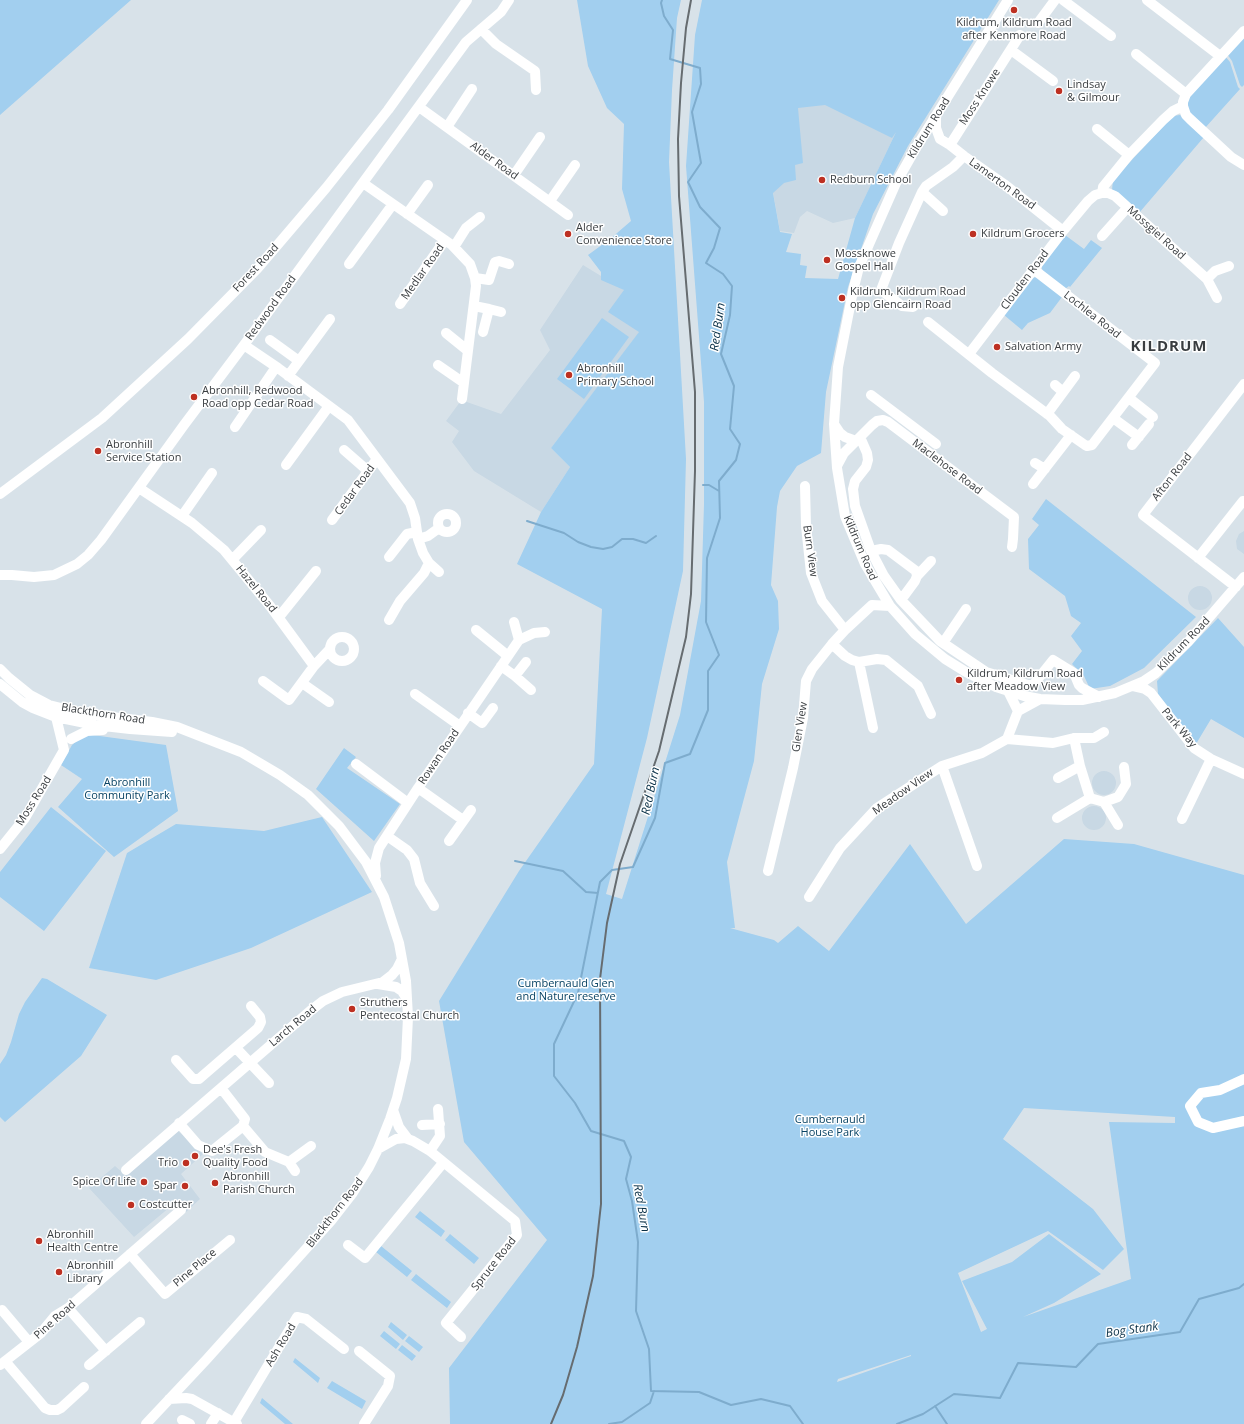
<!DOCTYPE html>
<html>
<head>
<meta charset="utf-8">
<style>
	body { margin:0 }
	canvas { display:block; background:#d8e2e9 }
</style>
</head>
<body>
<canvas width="1244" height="1424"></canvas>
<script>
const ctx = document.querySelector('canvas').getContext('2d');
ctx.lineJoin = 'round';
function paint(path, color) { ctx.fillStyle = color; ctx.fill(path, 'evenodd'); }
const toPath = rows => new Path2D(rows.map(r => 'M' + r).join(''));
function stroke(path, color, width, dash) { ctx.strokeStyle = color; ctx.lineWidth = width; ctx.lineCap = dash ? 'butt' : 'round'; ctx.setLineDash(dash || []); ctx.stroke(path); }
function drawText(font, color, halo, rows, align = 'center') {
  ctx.font = font + ' "Open Sans",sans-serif'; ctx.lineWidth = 3; ctx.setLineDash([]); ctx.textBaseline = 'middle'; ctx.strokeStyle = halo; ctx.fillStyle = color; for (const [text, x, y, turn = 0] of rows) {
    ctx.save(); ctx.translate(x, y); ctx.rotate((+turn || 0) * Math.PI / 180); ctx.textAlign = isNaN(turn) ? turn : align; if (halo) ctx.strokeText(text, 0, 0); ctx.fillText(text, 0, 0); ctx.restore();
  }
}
paint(toPath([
	[797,85,896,132,855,218,833,223,807,211,800,217,794,233,780,231,756,97],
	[583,265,624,290,640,332,551,448,570,467,541,512,474,471,452,442,459,431,446,421,460,402,464,401,501,414,550,350,540,330],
	[1244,531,1244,554,1237,549,1236,541,1239,534],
	'1188 598a12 12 0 1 1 24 0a12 12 0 1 1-24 0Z',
	'1092 783a12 12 0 1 1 24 0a12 12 0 1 1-24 0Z',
	'1082 818a12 12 0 1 1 24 0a12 12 0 1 1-24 0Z',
	[176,1129,203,1154,181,1174,200,1199,186,1212,176,1202,134,1237,89,1188,115,1166,123,1173]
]), '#c8d8e4');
paint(toPath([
	[0,0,131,0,0,115],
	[577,0,681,0,677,18,672,90,669,162,686,459,683,571,647,738,606,894,622,899,680,715,701,601,704,504,704,402,686,166,695,35,702,0,999,0,908,146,873,214,848,287,826,392,821,453,797,466,780,491,777,507,771,585,778,601,779,629,762,684,754,761,727,862,735,928,730,928,774,940,778,943,798,926,829,951,910,844,966,924,1064,839,1134,844,1244,875,1244,1424,450,1424,449,1368,547,1240,464,1142,439,1001,519,871,594,764,602,609,517,564,541,512,570,467,551,448,639,332,608,312,624,290,601,280,601,272,588,255,610,239,631,221,622,189,624,124,607,108,588,66],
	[825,105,892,138,896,132,855,218,838,279,805,278,807,266,800,265,801,254,786,252,792,234,780,232,773,193,784,183,796,180,795,165,803,163,798,108],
	[1024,1108,1175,1117,1175,1123,1109,1122,1131,1279,1023,1317,1054,1303,1101,1274,1049,1234,1012,1262,962,1281,987,1329,981,1332,958,1273,1048,1231,1103,1270,1124,1249,1093,1209,1003,1139],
	[911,1355,911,1356,837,1382,838,1379],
	[1244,35,1244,85,1242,87,1240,85,1232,61,1227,54],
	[1225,56,1230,62,1238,87,1240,89,1205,128,1187,111,1187,98],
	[1180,115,1204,137,1139,213,1112,190,1113,180,1173,116],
	[1065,235,1084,249,1091,240,1102,248,1070,287,1069,286,1065,289,1044,273,1042,269,1042,263],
	[1037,277,1062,297,1050,313,1028,323,1022,330,1004,315,1031,278],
	[602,318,629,337,584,399,557,379],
	[1046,499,1196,617,1144,668,1110,686,1090,689,1084,676,1072,664,1082,651,1071,636,1081,623,1071,616,1065,596,1029,569,1028,539,1039,525,1032,519],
	[1218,618,1244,647,1244,738,1211,719,1196,744,1158,694,1157,681],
	[85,734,166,745,178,811,114,857,58,807,82,779,61,765,72,745],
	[344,748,356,757,347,768,400,804,374,841,316,789],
	[51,807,106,851,44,931,0,897,0,872],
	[322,817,372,892,251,948,156,980,89,968,127,853,176,824,264,831],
	[42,978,47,979,107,1015,81,1056,5,1122,0,1117,0,1064,6,1055,11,1042,19,1014,25,1002],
	[420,1211,445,1231,441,1237,415,1217],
	[450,1234,479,1258,474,1264,445,1240],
	[381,1246,412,1271,407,1277,376,1252],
	[416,1274,451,1302,447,1308,411,1280],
	[391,1322,407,1335,403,1340,388,1327],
	[384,1331,400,1344,396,1349,380,1336],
	[409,1336,423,1347,419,1352,405,1341],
	[402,1345,416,1356,412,1361,398,1350],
	[295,1358,320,1378,318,1383,293,1362],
	[332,1381,366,1401,362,1409,327,1388],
	[262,1398,293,1424,285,1424,260,1403]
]), '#a2cfef');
stroke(toPath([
	[662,0,661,3,664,16,673,30,670,59,700,68,701,84,692,112,701,163,688,182,700,207,720,228,714,248,706,263,723,274,732,286,730,315,721,354,734,386,730,429,740,444,736,460,719,481,720,518,707,558,706,622,719,655,708,671,708,710,690,754,665,763,655,818,633,867,612,870,600,882,578,993,554,1044,554,1076,575,1103,591,1131,624,1141,631,1157,626,1179,632,1201,638,1242,636,1311,649,1349,651,1391,699,1392,731,1405,761,1399,790,1406,803,1424],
	[703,485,709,485,719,491],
	[527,521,564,533,578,542,591,547,603,549,612,547,622,539,633,539,646,543,656,536],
	[515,861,563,871,586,892,598,893],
	[935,1406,947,1424],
	[609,1424,622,1422,650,1403,654,1391],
	[897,1424,923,1414,954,1394,1000,1398,1018,1363,1076,1367,1098,1344,1180,1332,1199,1299,1239,1288,1244,1284]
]), '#7eaccd', 2);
stroke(toPath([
	[1008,0,917,146,896,183,859,267,853,291,838,367,834,424,837,468,845,516,865,564,890,606,915,634,945,659,966,672,996,687,1024,696,1040,699,1065,700,1082,700,1115,693,1144,681,1156,673,1188,642,1244,577],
	[1063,0,1111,36],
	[1147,0,1220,56],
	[1038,23,1055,0],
	[481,29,496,44,535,71,536,90],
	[1011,50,1053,81],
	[1136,54,1186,94],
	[1183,106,1186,115,1190,119,1231,157,1244,165],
	[419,107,568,215],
	[936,116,936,128,940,139,950,145,964,156,1004,184,1063,231],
	[447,127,472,89],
	[1097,129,1129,155],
	[950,145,1020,35],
	[514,175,540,137],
	[363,183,383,197,452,245,470,264,475,278,476,286,462,399],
	[922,192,943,211],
	[1102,193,1108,193,1115,196,1207,279,1217,298],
	[550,201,575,165],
	[407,214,428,185],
	[1102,236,1127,208],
	[454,247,466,228,480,217],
	[349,264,393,204],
	[475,278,489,280,495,262,499,261,509,264],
	[1207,279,1215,271,1229,266],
	[400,304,445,240],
	[474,306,489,309,483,332],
	[913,307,902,306,881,290,899,243,922,192,926,186,953,167,964,156],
	[489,309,501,312],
	[928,322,992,373,1050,416,1062,429,1085,445,1087,446,1092,445,1155,363,1033,269],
	[446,333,467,350],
	[270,340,299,361],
	[244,345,278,368,348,420,410,503,415,518,418,539,423,553,429,563,439,572],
	[969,354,1063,231,1088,201,1095,195,1102,193,1103,187,1129,155,1163,120,1173,111,1183,106,1183,102,1186,94,1244,31],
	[438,365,464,383],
	[288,376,330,319],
	[1055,385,1063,392],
	[871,395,936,444],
	[1129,398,1153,417],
	[1047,414,1075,376],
	[1113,418,1139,437],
	[834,424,840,433,845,437,856,441],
	[235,427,276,367],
	[860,437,867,453,868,460,866,467,855,481,853,489,855,506,871,551,884,576,901,600,940,641,986,672,1028,685,1033,685,1053,660,1074,673,1079,685,1082,688,1099,697],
	[1132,445,1149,424],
	[344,450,368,471],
	[1035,463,1045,469],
	[286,465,329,406],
	[837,466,844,453,872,425,877,421,883,420,888,422,1014,517,1013,539,1012,547],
	[1033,484,1071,435],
	[805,486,806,526,811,573,822,601,845,630],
	[139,488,192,523,224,550,270,606,314,666],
	[0,494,102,418,188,339,257,269,326,188,388,110,467,0],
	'438 523a9 9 0 1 1 18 0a9 9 0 1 1-18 0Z',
	[182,516,212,473],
	[332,520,377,459],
	[418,539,428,536,439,528],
	[871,551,881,549,888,550,916,571,917,576,915,581,901,600],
	[389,557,407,534,417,532],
	[1198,558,1243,501],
	[232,560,261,530],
	[0,575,12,575,34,577,54,575,77,564,88,555,101,540,184,425,244,345,466,42,501,12,509,0],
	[917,576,931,561],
	[1236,587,1143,515,1244,384],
	[279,617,316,571],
	[389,620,400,601,424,573,429,563],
	[514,622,519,640],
	[476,630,508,656],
	'330 649a12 12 0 1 1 24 0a12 12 0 1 1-24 0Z',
	[943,643,966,609],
	[832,644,845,656,852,660,859,662,877,659,886,660,918,686,931,714],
	[859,662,873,728],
	[501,666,515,676,526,662],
	[0,669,9,678,30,695,49,705,77,712,104,716,152,722,177,727,241,752,280,775,308,795,339,826,366,862,384,897,399,943,406,981,408,1017,406,1059,397,1098,390,1119,378,1149,369,1167,352,1194,331,1221,206,1360,146,1424],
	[515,676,531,690],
	[263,681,289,700,314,666,330,649],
	[302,683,329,702],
	[0,684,22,702,33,708,56,717,95,725,130,729,172,732],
	[1132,686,1145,689,1151,693,1194,748,1211,759,1244,774],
	[1008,691,1018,711],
	[415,694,460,726],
	[468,713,482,723,493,708],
	[1074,738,1080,766,1090,798,1104,802,1118,797,1126,784,1124,767],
	[71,739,87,731,103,730],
	[1007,739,1053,743,1074,738,1094,738,1104,732],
	[356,764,408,803],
	[942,766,977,866],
	[1058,778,1080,766],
	[418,788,463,820],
	[1104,802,1118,825],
	[1057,818,1090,798],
	[1182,819,1211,759],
	[387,836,407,850,414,859,420,883,434,906],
	[449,841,471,810],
	[0,849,25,818,64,750,56,717,53,712],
	[768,871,793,768,803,718,806,681,812,669,832,644,845,630,872,605,890,606],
	[376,876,375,863,379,848,418,788,519,640,534,633,545,632],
	[809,897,840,848,877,808,942,766,982,753,1007,739,1018,711,1040,699],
	[378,984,396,987,402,991,407,999],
	[236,1048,269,1083],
	[176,1060,193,1079,199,1079,258,1028,261,1022,260,1017,251,1006],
	[1244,1079,1220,1090,1201,1093,1190,1106,1198,1122,1213,1128,1244,1121],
	[393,1110,399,1127,408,1139],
	[179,1123,198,1145,212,1151,243,1126,245,1119,221,1088],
	[422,1125,440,1124],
	[243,1126,265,1152,289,1162,295,1171],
	[378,1149,396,1139,405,1138,413,1141,430,1151,515,1221,517,1235,446,1323,461,1337],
	[430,1151,440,1136,438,1109],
	[289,1162,311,1146],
	[126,1170,310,1011,323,1001,342,992,383,982,392,975,397,969,402,959],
	[348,1245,365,1258,443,1163],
	[130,1254,165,1294,230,1240],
	[68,1308,106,1351],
	[2,1310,29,1342],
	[359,1351,390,1376,388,1386,364,1424],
	[5,1361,40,1402,45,1408,50,1410,57,1410,61,1408,84,1387],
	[0,1365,41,1333,55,1316,68,1308,181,1210],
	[89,1365,140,1322],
	[169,1399,186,1398,192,1399,237,1424],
	[182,1420,190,1424],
	[234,1422,297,1317,306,1319,344,1349],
	[211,1424,218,1413]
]), '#fff', 10);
stroke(toPath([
	[551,1424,563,1395,577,1347,593,1276,601,1204,600,979,607,923,620,864,659,751,686,637,691,594,695,471,695,392,679,196,678,139,681,83,686,28,691,0]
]), '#666c70', 2);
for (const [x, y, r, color] of [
	[1014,10,4,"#bd3022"],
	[1059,91,4,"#bd3022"],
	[822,180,4,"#bd3022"],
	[568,234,4,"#bd3022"],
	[973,234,4,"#bd3022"],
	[827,260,4,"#bd3022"],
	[842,298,4,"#bd3022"],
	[997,347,4,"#bd3022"],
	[569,375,4,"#bd3022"],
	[194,397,4,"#bd3022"],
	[98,451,4,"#bd3022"],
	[959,680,4,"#bd3022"],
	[352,1009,4,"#bd3022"],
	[195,1156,4,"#bd3022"],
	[186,1163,4,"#bd3022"],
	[144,1182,4,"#bd3022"],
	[215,1183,4,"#bd3022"],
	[185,1186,4,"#bd3022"],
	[131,1205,4,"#bd3022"],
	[39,1241,4,"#bd3022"],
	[59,1272,4,"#bd3022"]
]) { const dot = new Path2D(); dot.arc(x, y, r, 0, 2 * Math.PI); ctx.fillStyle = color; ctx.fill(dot); stroke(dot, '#fff', 1.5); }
drawText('11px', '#393d40', '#fff', [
	["Kildrum, Kildrum Road",1014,23,"center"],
	["after Kenmore Road",1014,36,"center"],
	["Lindsay",1067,85],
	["& Gilmour",1067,98],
	["Redburn School",830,180],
	["Alder",576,228],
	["Convenience Store",576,241],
	["Kildrum Grocers",981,234],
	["Mossknowe",835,254],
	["Gospel Hall",835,267],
	["Kildrum, Kildrum Road",850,292],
	["opp Glencairn Road",850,305],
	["Salvation Army",1005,347],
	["Abronhill",577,369],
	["Primary School",577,382],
	["Abronhill, Redwood",202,391],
	["Road opp Cedar Road",202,404],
	["Abronhill",106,445],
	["Service Station",106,458],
	["Kildrum, Kildrum Road",967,674],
	["after Meadow View",967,687],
	["Struthers",360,1003],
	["Pentecostal Church",360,1016],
	["Dee's Fresh",203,1150],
	["Quality Food",203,1163],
	["Trio",178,1163,"right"],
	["Abronhill",223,1177],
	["Parish Church",223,1190],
	["Spice Of Life",136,1182,"right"],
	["Spar",177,1186,"right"],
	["Costcutter",139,1205],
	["Abronhill",47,1235],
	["Health Centre",47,1248],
	["Abronhill",67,1266],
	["Library",67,1279]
], 'left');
drawText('11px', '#393d40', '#fff', [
	["Moss Knowe",980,97,-57],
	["Kildrum Road",929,128,-58],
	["Alder Road",494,161,36],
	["Lamerton Road",1002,184,36],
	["Mossgiel Road",1156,233,42],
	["Forest Road",256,268,-47],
	["Medlar Road",423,272,-55],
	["Clouden Road",1025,280,-53],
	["Redwood Road",271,308,-54],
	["Lochlea Road",1092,315,38],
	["Maclehose Road",947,467,37],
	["Afton Road",1172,477,-52],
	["Cedar Road",355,490,-54],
	["Kildrum Road",860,548,67],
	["Burn View",810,551,82],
	["Hazel Road",256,589,51],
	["Kildrum Road",1184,644,-46],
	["Blackthorn Road",103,714,9],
	["Glen View",800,727,-81],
	["Park Way",1179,728,50],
	["Rowan Road",439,757,-56],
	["Meadow View",903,792,-35],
	["Moss Road",34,801,-58],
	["Larch Road",293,1026,-40],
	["Blackthorn Road",335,1213,-52],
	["Spruce Road",494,1264,-52],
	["Pine Place",195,1268,-40],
	["Pine Road",55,1320,-42],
	["Ash Road",281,1345,-59]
]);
drawText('11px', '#074263', '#fff', [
	["Abronhill",127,783],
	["Community Park",127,796],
	["Cumbernauld Glen",566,984],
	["and Nature reserve",566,997],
	["Cumbernauld",830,1120],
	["House Park",830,1133]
]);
drawText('italic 12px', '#093047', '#fff', [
	["Red Burn",718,327,-82],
	["Red Burn",651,791,-78],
	["Red Burn",641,1208,80],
	["Bog Stank",1132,1330,-8]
]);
ctx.letterSpacing = '1px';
drawText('bold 15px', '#393d40', '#fff', [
	["KILDRUM",1169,347]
]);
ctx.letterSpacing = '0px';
</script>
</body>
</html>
